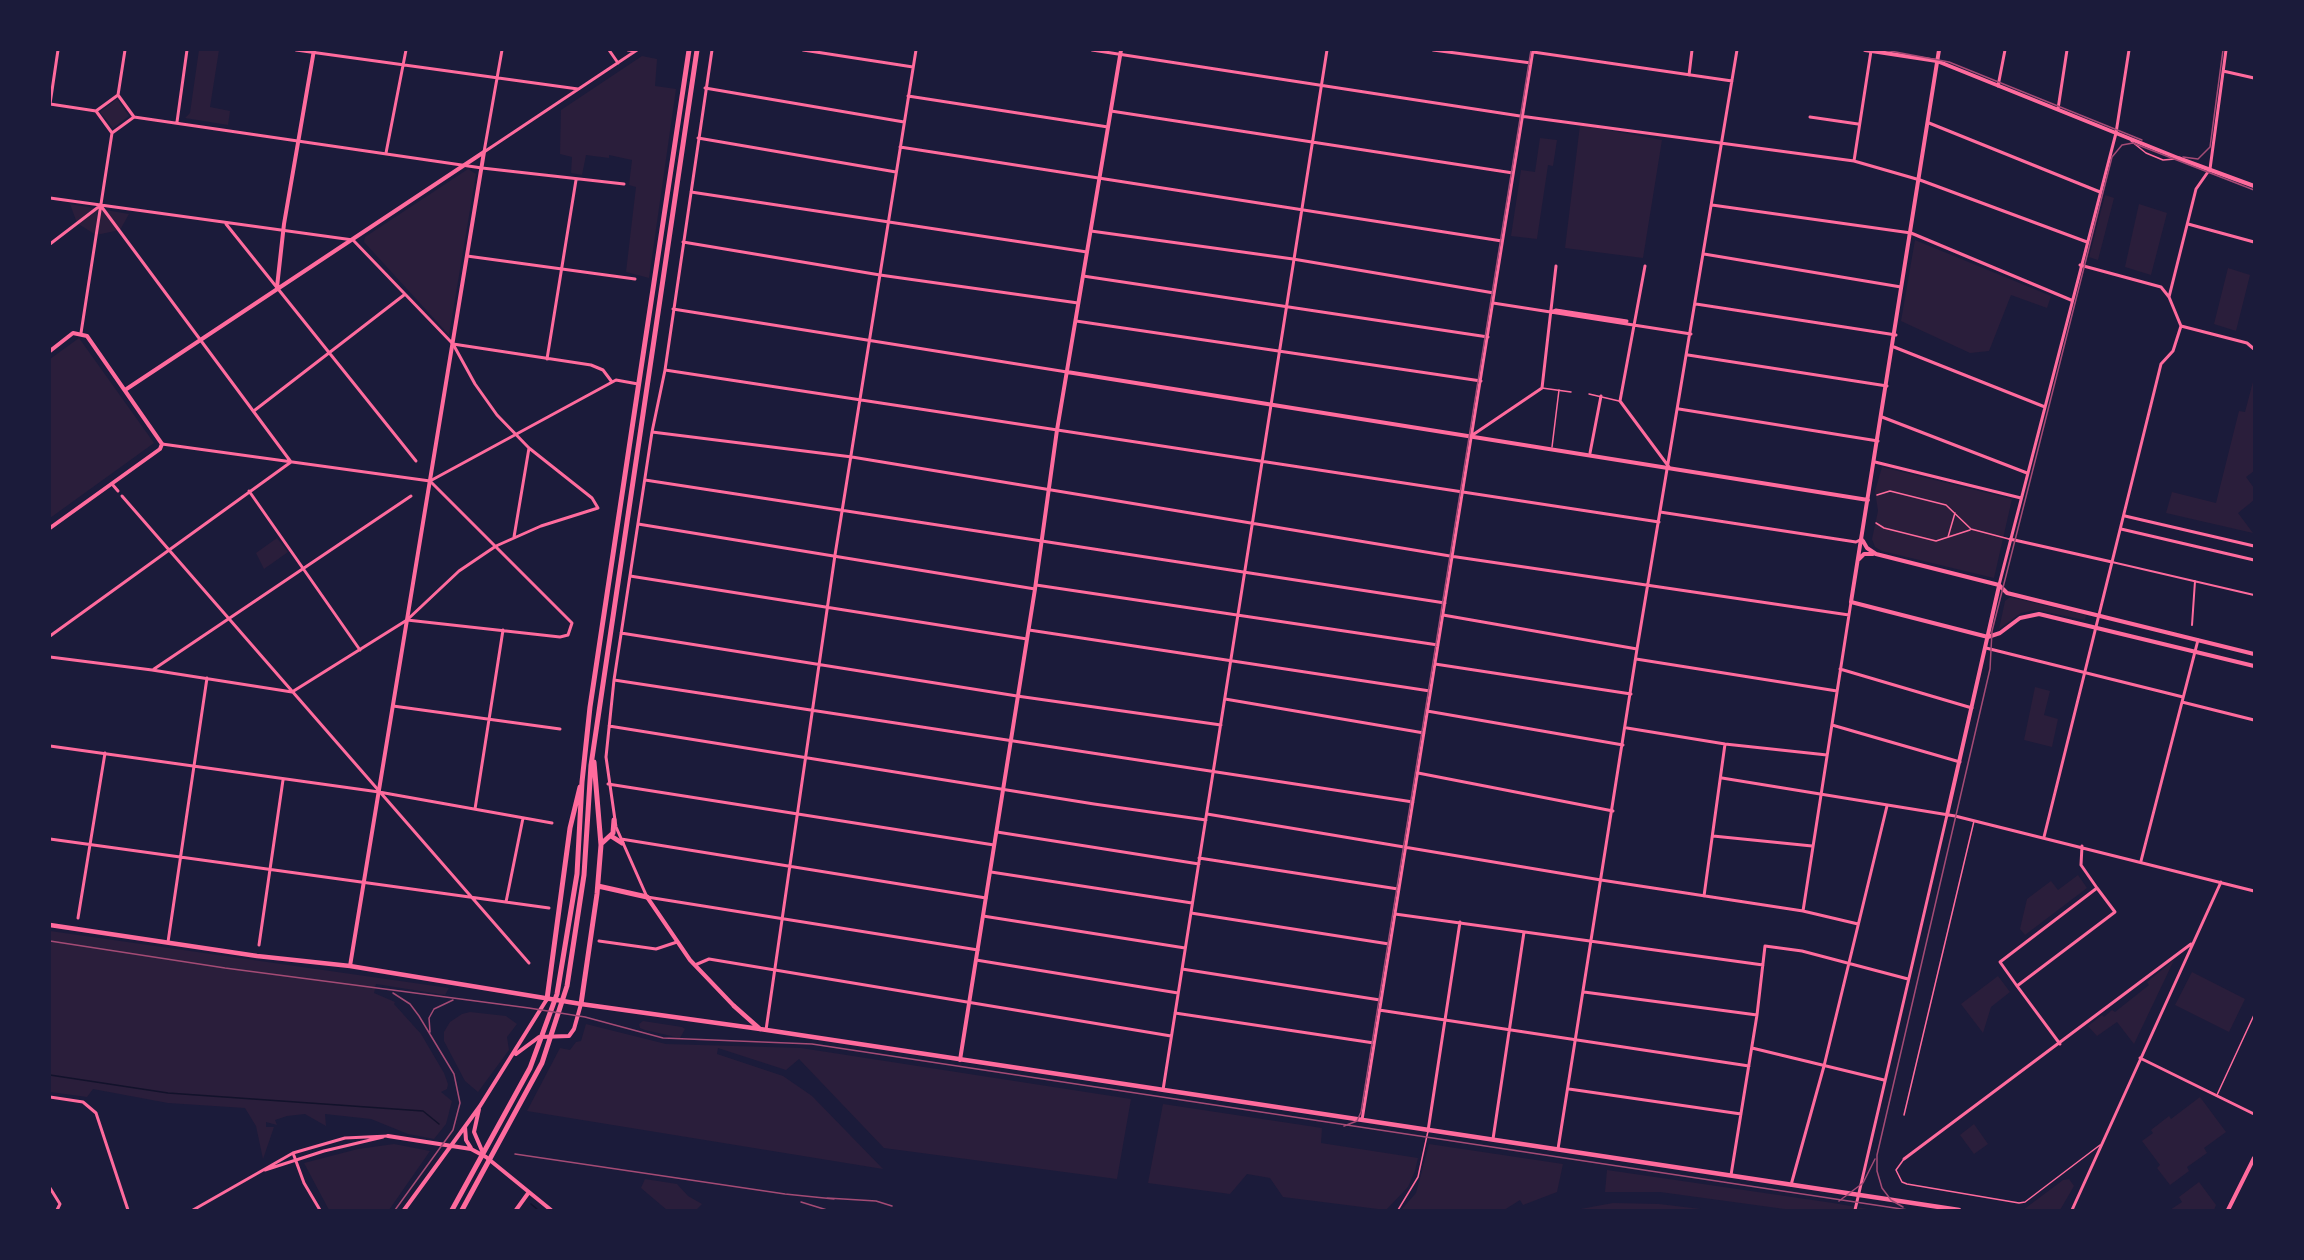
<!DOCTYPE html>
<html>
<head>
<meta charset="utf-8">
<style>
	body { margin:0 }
	#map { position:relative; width:2304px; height:1260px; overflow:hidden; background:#1b1b3a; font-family:"Work Sans",sans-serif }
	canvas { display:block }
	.frame { position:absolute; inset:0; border:51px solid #1b1b3a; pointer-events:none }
</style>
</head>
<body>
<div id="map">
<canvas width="2304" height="1260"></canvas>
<div class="frame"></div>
</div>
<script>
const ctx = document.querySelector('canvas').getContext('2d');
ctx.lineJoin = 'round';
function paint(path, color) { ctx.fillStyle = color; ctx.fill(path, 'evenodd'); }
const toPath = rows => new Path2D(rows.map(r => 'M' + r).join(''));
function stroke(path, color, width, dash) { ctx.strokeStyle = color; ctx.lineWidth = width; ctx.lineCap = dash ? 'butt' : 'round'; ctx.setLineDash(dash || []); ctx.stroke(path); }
paint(toPath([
	[199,50,219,50,210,107,230,111,228,125,185,118,190,113],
	[642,56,657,59,655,86,676,89,649,278,626,272,636,187,629,185,632,160,609,155,609,158,586,155,582,175,571,173,572,157,560,154,561,110],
	[117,99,129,116,113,128,100,112],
	[1580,125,1662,140,1643,258,1565,248],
	[1540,138,1557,140,1553,166,1548,165,1537,239,1511,236,1521,170,1535,172],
	[468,169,476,174,449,335,364,242,365,237],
	[2105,195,2114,198,2098,260,2089,257],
	[70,204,129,214,120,230,96,235,77,223],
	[2139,204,2167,213,2151,275,2125,267],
	[1915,240,2051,296,2047,308,2011,295,1989,351,1970,353,1901,321],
	[2228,268,2250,275,2236,331,2214,324],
	[79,338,154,443,50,518,50,359],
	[2254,378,2254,471,2246,477,2254,488,2254,500,2238,513,2253,533,2166,513,2172,492,2216,503,2239,411,2245,412],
	[1882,467,2012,499,1994,578,1882,551,1875,547,1872,539,1878,511,1875,491],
	[277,538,288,552,264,569,256,553],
	[2010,597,2051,607,2086,615,2085,620,2036,610,2021,613,1999,629,2005,601],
	[2035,687,2050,691,2044,715,2058,719,2052,747,2024,740],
	[2078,875,2087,888,2025,935,2020,929,2027,899,2051,881,2058,890],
	[50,931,449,988,445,995,376,984,374,993,395,1002,394,1004,421,1034,444,1073,448,1084,447,1089,441,1092,452,1101,446,1124,434,1139,408,1134,371,1119,325,1114,326,1126,305,1114,287,1116,275,1120,277,1125,266,1122,266,1127,274,1127,263,1159,256,1126,245,1108,168,1103,93,1089,87,1097,50,1092],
	[2174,960,2134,1044,2117,1022,2097,1036,2088,1026,2102,1015,2104,1017,2112,1010,2115,1012,2149,985,2147,982],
	[2192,972,2245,999,2229,1032,2175,1005],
	[1998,976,2010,992,1991,1007,1983,1033,1961,1004],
	[470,1012,506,1016,517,1024,507,1037,509,1050,478,1092,465,1081,444,1041,444,1032,450,1022,462,1014],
	[643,1021,682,1027,685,1029,680,1038,645,1030,640,1028,639,1024],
	[586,1024,666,1044,801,1048,1131,1099,1117,1179,884,1148,799,1059,786,1070,718,1048,717,1054,783,1076,812,1096,883,1169,527,1111,560,1048,570,1050,576,1042,581,1041],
	[2200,1097,2226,1132,2204,1148,2207,1153,2187,1167,2189,1171,2170,1185,2157,1168,2160,1165,2142,1141,2153,1133,2151,1130,2169,1116,2171,1119],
	[1163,1104,1322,1128,1321,1143,1418,1158,1415,1171,1408,1187,1386,1210,1283,1197,1270,1178,1247,1174,1230,1194,1148,1183],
	[1974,1124,1988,1144,1974,1154,1960,1135],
	[394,1144,430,1151,389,1210,329,1210,304,1163,358,1149],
	[1429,1144,1563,1164,1557,1192,1523,1205,1520,1200,1504,1210,1401,1210,1416,1193],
	[1607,1170,1833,1203,1874,1210,1792,1210,1660,1192,1605,1192],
	[645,1179,677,1184,688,1196,702,1204,696,1210,667,1210,641,1188],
	[2069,1179,2074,1186,2060,1210,2023,1210,2063,1180],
	[2199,1182,2216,1205,2214,1210,2170,1210,2182,1202,2179,1197],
	[1613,1203,1659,1204,1709,1210,1575,1210]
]), '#2a1e3b');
stroke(toPath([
	[50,1075,168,1093,423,1111,439,1124],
	[531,1204,538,1210]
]), '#12122b', 1.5);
stroke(toPath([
	[2131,141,2146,153,2163,160,2175,159],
	[1542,388,1571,392],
	[1589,394,1619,401],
	[1552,447,1559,390],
	[1877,495,1890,491,1946,505,1971,529,2009,539],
	[1876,523,1884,528,1936,541,1970,530],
	[1948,537,1955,513],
	[2217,1095,2254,1015],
	[1904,1115,1974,821],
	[1904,1159,1896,1170,1902,1182,1907,1184,2019,1203,2025,1202,2100,1145],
	[1398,1210,1418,1177,1428,1131]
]), '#ff6b9d', 1.5);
stroke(toPath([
	[2112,562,2254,595],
	[2192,625,2195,581]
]), '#ff6b9d', 2);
stroke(toPath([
	[296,50,578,89],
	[609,50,618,63],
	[628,50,635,51],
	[712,50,665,370,652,432,614,680,606,757,616,827,647,897,978,950],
	[803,50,913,67],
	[1092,50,1520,116,1854,161,1920,180,2087,242],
	[1433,50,1531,63],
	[1533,52,1732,81],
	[2223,71,2254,78],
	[1689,75,1692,50],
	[1998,86,2005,50],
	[705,88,904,122],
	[118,95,134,117,112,133,96,111,118,95],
	[118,95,125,50],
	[908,96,1108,127],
	[50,104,58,50],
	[50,104,96,111],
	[2058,109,2067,50],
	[1111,111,1513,173],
	[134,117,482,168,624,184],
	[1810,117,1858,124],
	[177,122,187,50],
	[1929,123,2100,192],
	[698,138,896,172],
	[900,147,1502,241],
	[484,152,637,50],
	[484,152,502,50],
	[386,153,406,50],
	[1854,161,1871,51],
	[691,192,1087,252],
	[50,198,353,240,453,344,475,384,497,415,529,448,592,498,598,508,541,526,496,546,459,571,407,620,292,692,152,670,50,657],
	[1712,205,1911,233,2071,300],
	[101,206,291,462],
	[226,224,416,461],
	[2188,224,2254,242],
	[1091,231,1293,259,1494,293],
	[683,242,880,275,1078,303],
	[50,244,101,205],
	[1704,254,1901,287],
	[467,256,635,279],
	[2080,265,2161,287,2169,297,2181,326,2247,343,2254,349],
	[1645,266,1620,401,1669,467],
	[1083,276,1488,337],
	[2169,297,2196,189,2210,169,2226,50],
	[1493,303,1691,334],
	[1696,304,1896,335],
	[673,309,1067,372],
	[1551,312,1556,310,1627,321],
	[1076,321,1481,381],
	[81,333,112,133],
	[453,344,591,365,603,370,612,382],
	[1894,347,2045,407],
	[1688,355,1887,386],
	[547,359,576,180],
	[665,370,1659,522],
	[1679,409,1878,441],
	[255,410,404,295],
	[1882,417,2027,473],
	[652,432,852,457,1450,556,1849,615],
	[1474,434,1542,388,1556,266],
	[162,444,430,481],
	[1590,453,1601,396],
	[1875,462,2021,498],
	[645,480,1445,603],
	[430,481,616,380,638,384],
	[112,484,118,491],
	[249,491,360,650],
	[122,496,529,963],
	[1660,512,1856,542,1862,539],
	[2125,516,2254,546],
	[638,524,1035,589],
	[2121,529,2254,560],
	[514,537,529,448],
	[2010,539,2112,562],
	[630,576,1027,639],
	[1036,585,1438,645],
	[1999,585,2116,133,2129,50],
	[1443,615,1637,649],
	[407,620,560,637,568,635,572,623,430,481],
	[1029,630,1430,691],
	[621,633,1017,696,1221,725],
	[50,636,291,462],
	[1986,648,2183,697],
	[1636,659,1837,691],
	[1435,664,1631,694],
	[154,669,411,496],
	[1840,669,1972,708],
	[614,680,1413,802],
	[1225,699,1424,733],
	[2182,702,2254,720],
	[393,706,560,729],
	[1427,711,1623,745],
	[1832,725,1960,762],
	[609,726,1094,804,1206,820],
	[1627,728,1725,744,1827,755],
	[50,746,379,792,552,823],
	[1418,773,1613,811],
	[1722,778,1955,816,2254,891],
	[608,784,994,845],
	[475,809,503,630],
	[1207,814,1601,880,1803,911,1858,924],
	[997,832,1199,864],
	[1713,836,1812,846],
	[2044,837,2161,364,2173,351,2181,326],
	[50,839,549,908],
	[621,839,986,898],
	[2082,846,2081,865,2097,888],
	[1199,858,1398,889],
	[2141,861,2198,640],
	[991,872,1192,903],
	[1704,896,1725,744],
	[506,902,523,818],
	[1803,911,1851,602],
	[1191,913,1389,944],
	[1395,914,1763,965],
	[983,916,1185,948],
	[78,918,105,753],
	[599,941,656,949,677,942],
	[168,942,207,678],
	[259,945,283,780],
	[976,960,1178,993],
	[695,965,709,959,1171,1036],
	[1182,969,1380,1000],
	[2017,986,2115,912,2097,888,2000,962,2017,986,2060,1044],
	[1584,992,1757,1015],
	[1379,1010,1749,1066],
	[1175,1013,1374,1043],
	[766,1030,835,555,916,50],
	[1752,1048,1884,1080],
	[2140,1058,2254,1114],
	[1569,1089,1741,1114],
	[1163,1090,1327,50],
	[50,1097,83,1102,96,1113,128,1210],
	[1362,1120,1533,50],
	[1428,1131,1460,922],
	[1493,1139,1524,932],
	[1558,1149,1637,649,1737,50],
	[293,1153,304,1183,320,1210],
	[1904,1159,2191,944],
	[265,1170,324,1151,383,1137],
	[1731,1175,1757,1015,1765,946,1802,951,1908,979],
	[1791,1185,1824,1066,1887,806],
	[50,1188,60,1204,57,1210],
	[193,1210,293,1153,345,1138,388,1136],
	[1855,1210,1947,815],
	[2072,1210,2221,882]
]), '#ff6b9d', 3);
stroke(toPath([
	[1865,50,1937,61,2178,158,2254,186],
	[1939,50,1851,602,1988,637,2000,633,2020,618,2039,614,2254,666],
	[277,287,284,224,314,50],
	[50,351,73,333,87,336,162,444,160,449,50,528],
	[1067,372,1868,500],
	[125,390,484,152],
	[1863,541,1867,548,1876,554,1999,585],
	[1859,559,1864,554,1873,554],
	[1999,585,2007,593,2254,654],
	[1947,815,1999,586],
	[647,897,690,960,734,1006],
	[350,966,484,152],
	[516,1054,539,1037,569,1036,574,1029,581,1004],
	[960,1060,1035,589,1057,430,1121,50],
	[479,1109,474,1132,483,1153],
	[465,1127,466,1140,471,1148],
	[388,1136,471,1149,486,1157,551,1210],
	[404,1210,480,1106,547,999],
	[516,1210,529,1192],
	[2228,1210,2254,1158]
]), '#ff6b9d', 4);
stroke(toPath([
	[50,925,257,956,350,966,581,1004,760,1029,1959,1210],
	[734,1006,760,1029]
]), '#ff6b9d', 4.5);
stroke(toPath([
	[611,836,622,843],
	[601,844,613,833,614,820],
	[598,886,647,897],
	[547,999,570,828,580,787],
	[581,1004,597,894,601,845,594,762],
	[452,1210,530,1068,557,994,577,874,582,782,590,707,689,50],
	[462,1210,542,1063,567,986,584,875,591,765,697,50]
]), '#ff6b9d', 5);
stroke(toPath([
	[1885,50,1949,62,2142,140],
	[2183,157,2198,159,2210,147,2223,50],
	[50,941,225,968,529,1008,585,1017,663,1038,812,1044,1908,1210],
	[393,993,410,1004,419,1016,454,1074,460,1103,453,1130,395,1210],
	[430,1032,429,1018,434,1009,453,1000],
	[1344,1126,1357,1121,1361,1112,1531,50],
	[1839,1201,1863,1183,1875,1159],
	[1903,1207,1891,1200,1882,1188,1877,1171,1877,1155,1990,669,1992,631,2112,157,2122,145,2133,143,2254,190]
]), '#a44b75', 1.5);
stroke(toPath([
	[515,1154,785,1194,834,1199],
	[827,1198,876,1201,892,1206],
	[801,1202,827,1210]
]), '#a44b75', 1.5);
</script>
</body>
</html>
